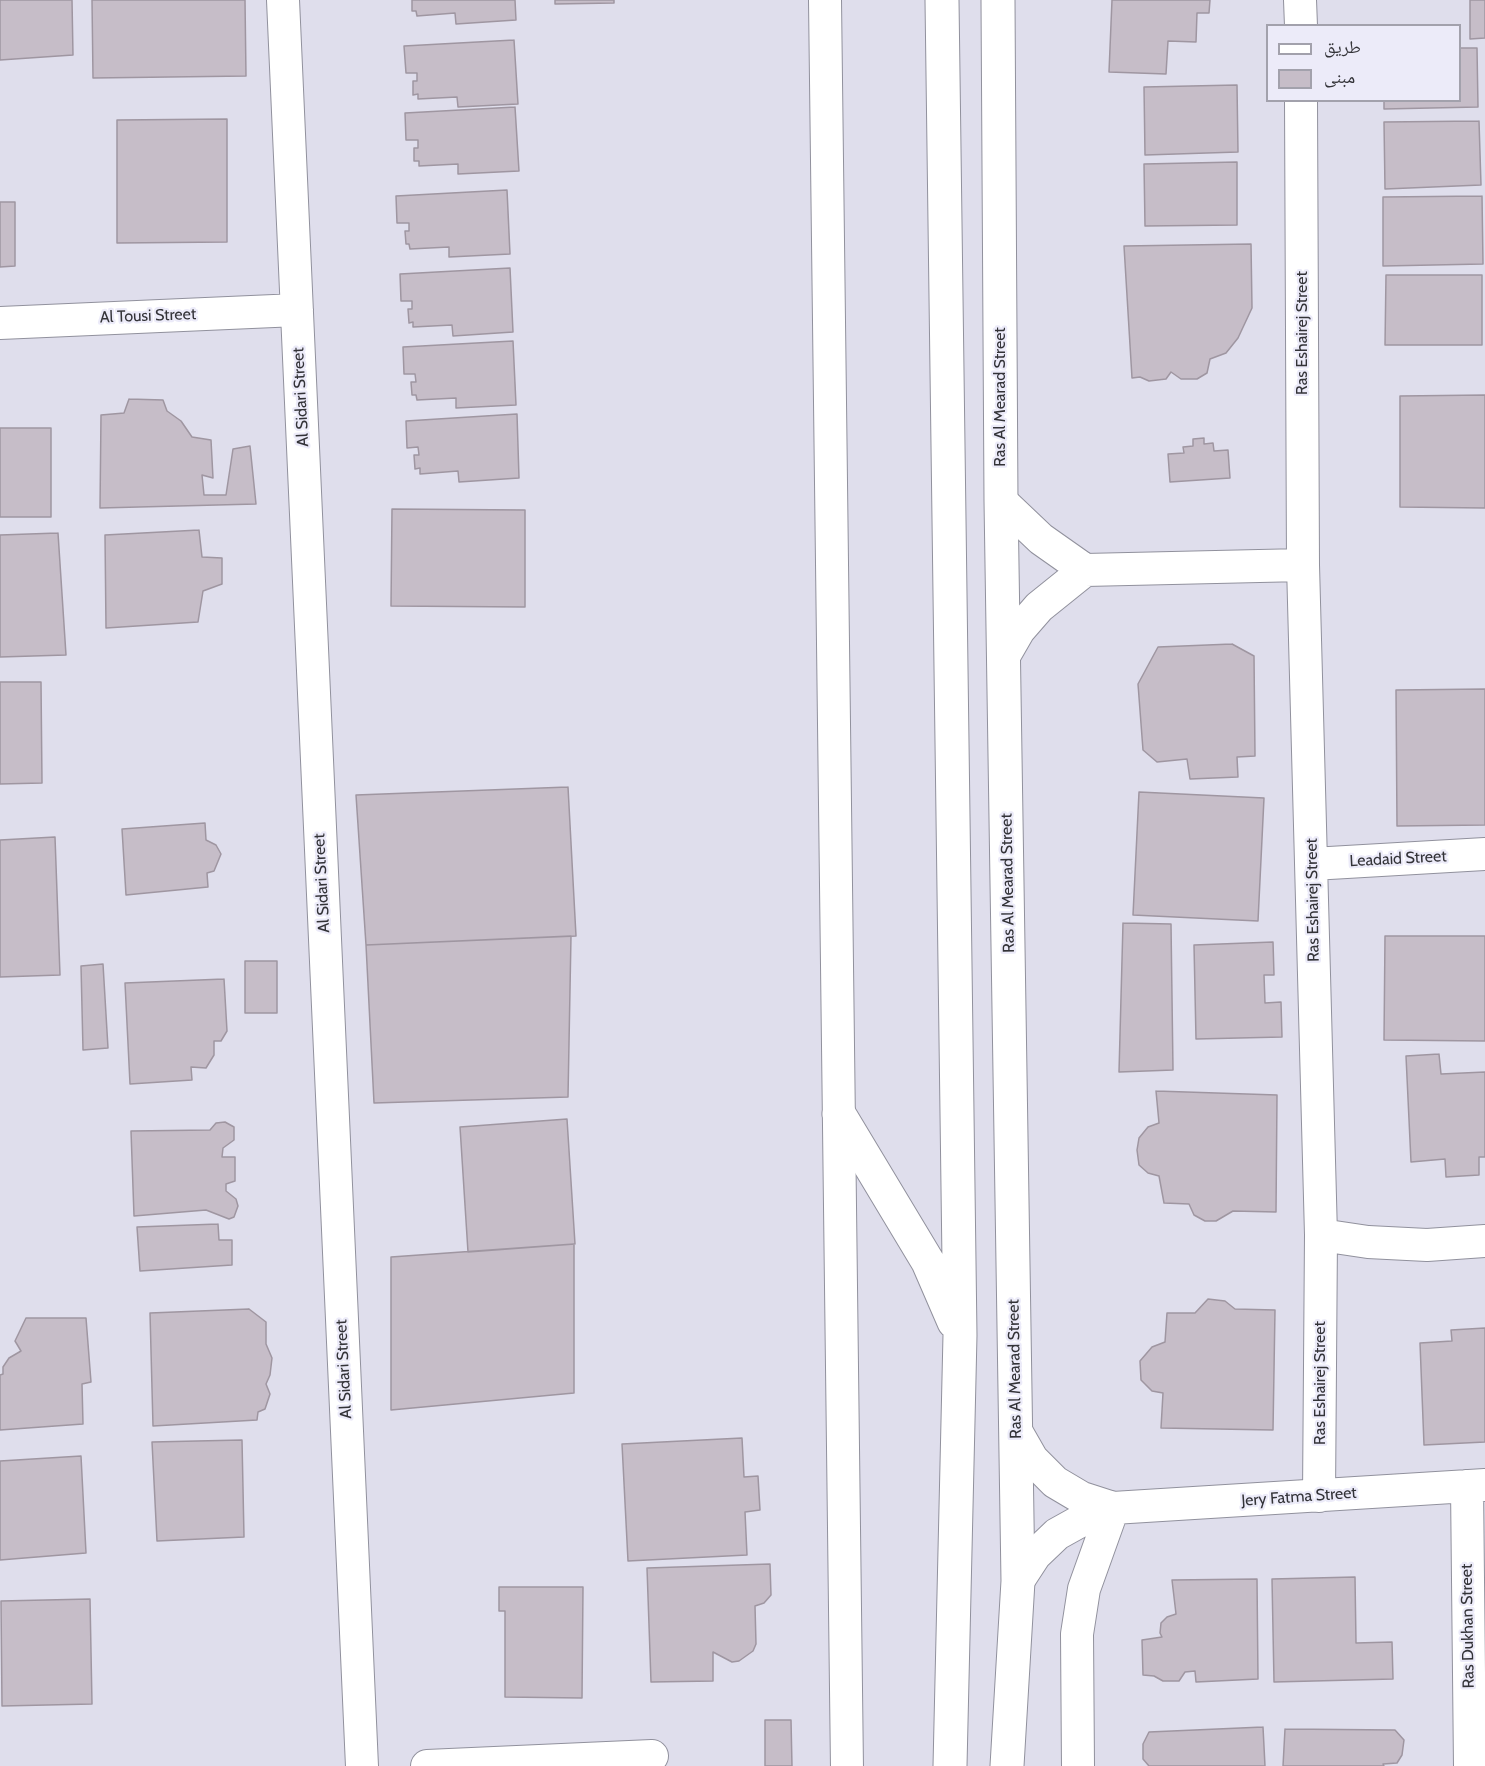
<!DOCTYPE html>
<html>
<head>
<meta charset="utf-8">
<style>
	body { margin:0 }
	#map { position:relative; width:1485px; height:1766px; overflow:hidden; background:#dfdeec; font-family:Cabin,"Noto Naskh Arabic",sans-serif }
	canvas { display:block }
	.legend { position:absolute; left:1266px; top:24px; width:195px; height:78px; box-sizing:border-box; background:#ecebf9; border:2px solid #a2a1ac; margin:0; padding:8px 10px; list-style:none; font-size:18px; color:#333338 }
	.legend li { display:flex; align-items:center; gap:12px; height:30px }
	.legend b { width:30px; border:2px solid #a2a1ac }
</style>
</head>
<body>
<div id="map">
<canvas width="1485" height="1766"></canvas>
<ul class="legend">
<li><b style="height:8px;background:#fff"></b>طريق</li>
<li><b style="height:16px;background:#c6bdc8"></b>مبنى</li>
</ul>
</div>
<script>
const ctx = document.querySelector('canvas').getContext('2d');
ctx.lineJoin = 'round';
function paint(path, color) { ctx.fillStyle = color; ctx.fill(path, 'evenodd'); }
const toPath = rows => new Path2D(rows.map(r => 'M' + r).join(''));
function stroke(path, color, width, dash) { ctx.strokeStyle = color; ctx.lineWidth = width; ctx.lineCap = dash ? 'butt' : 'round'; ctx.setLineDash(dash || []); ctx.stroke(path); }
function drawText(font, color, halo, rows, align = 'center') {
  ctx.font = font + ' Cabin,sans-serif'; ctx.lineWidth = 4.5; ctx.setLineDash([]); ctx.textBaseline = 'middle'; ctx.strokeStyle = halo; ctx.fillStyle = color; for (const [text, x, y, turn = 0] of rows) {
    ctx.save(); ctx.translate(x, y); ctx.rotate((+turn || 0) * Math.PI / 180); ctx.textAlign = isNaN(turn) ? turn : align; if (halo) ctx.strokeText(text, 0, 0); ctx.fillText(text, 0, 0); ctx.restore();
  }
}
const building = toPath([
	[0,0,72,0,73,55,0,60,0,0],
	[92,0,245,0,246,76,93,78,92,0],
	[412,0,515,0,516,20,456,24,455,13,417,16,416,11,412,11,412,0],
	[555,0,614,0,614,3,555,4,555,0],
	[1112,0,1210,0,1209,13,1197,13,1196,42,1168,41,1166,74,1109,72,1112,0],
	[1470,0,1485,0,1485,38,1470,39,1470,0],
	[514,40,518,104,458,107,457,97,418,99,418,94,413,95,413,81,417,81,417,73,406,73,404,46,514,40],
	[1460,48,1477,48,1478,107,1384,109,1384,100,1460,100,1460,48],
	[1237,85,1238,152,1145,155,1144,87,1237,85],
	[515,107,519,171,458,174,458,164,419,166,419,161,414,161,414,148,418,148,418,140,406,140,405,113,515,107],
	[227,119,227,242,117,243,117,120,227,119],
	[1479,121,1481,185,1385,189,1384,122,1479,121],
	[1237,162,1237,225,1145,226,1144,164,1237,162],
	[507,190,510,254,449,257,449,247,410,249,409,244,406,244,405,231,409,231,409,223,397,223,396,196,507,190],
	[1482,196,1483,264,1383,266,1383,197,1482,196],
	[0,202,15,202,15,266,0,267,0,202],
	[1251,244,1252,308,1238,338,1226,353,1210,359,1207,373,1197,379,1181,379,1171,372,1166,379,1149,381,1140,377,1132,378,1124,246,1251,244],
	[510,268,513,332,453,336,452,325,413,327,413,322,409,323,408,309,412,309,412,301,401,301,400,274,510,268],
	[1386,275,1482,275,1482,345,1385,345,1386,275],
	[513,341,516,405,456,408,456,398,417,400,416,395,412,395,411,382,416,382,415,374,404,374,403,347,513,341],
	[1485,395,1485,508,1400,507,1400,396,1485,395],
	[129,399,163,400,167,411,181,421,192,437,211,440,213,478,202,475,204,495,226,495,233,449,250,446,256,504,100,508,101,415,124,413,129,399],
	[517,414,519,478,459,482,458,471,420,474,420,468,415,469,414,455,419,455,418,447,407,448,406,421,517,414],
	[0,428,51,428,51,517,0,517,0,428],
	[1204,438,1204,444,1213,443,1214,451,1228,450,1230,478,1170,482,1168,454,1184,453,1183,447,1193,446,1193,439,1204,438],
	[392,509,525,510,525,607,391,606,392,509],
	[199,530,202,557,222,558,222,584,203,591,198,622,106,628,105,535,199,530],
	[58,533,66,655,0,657,0,535,58,533],
	[1232,644,1254,656,1255,756,1237,757,1238,777,1190,779,1187,759,1157,762,1143,750,1138,684,1158,647,1232,644],
	[0,682,41,682,42,783,0,784,0,682],
	[1485,689,1485,825,1397,826,1396,690,1485,689],
	[568,787,576,936,366,945,356,795,568,787],
	[1139,792,1264,798,1258,921,1133,915,1139,792],
	[205,823,206,840,216,845,221,854,214,871,207,873,208,887,126,895,122,829,205,823],
	[55,837,60,975,0,977,0,840,55,837],
	[1123,923,1171,924,1173,1070,1119,1072,1123,923],
	[571,936,568,1097,374,1103,366,945,571,936],
	[1385,936,1485,936,1485,1041,1384,1040,1385,936],
	[1273,942,1274,975,1264,975,1265,1003,1281,1002,1282,1037,1196,1039,1194,945,1273,942],
	[245,961,277,961,277,1013,245,1013,245,961],
	[103,964,108,1048,83,1050,81,966,103,964],
	[224,979,227,1031,221,1041,214,1041,214,1055,206,1068,191,1067,192,1080,130,1084,125,983,224,979],
	[1439,1054,1441,1074,1485,1072,1485,1157,1479,1157,1479,1175,1446,1177,1445,1159,1411,1162,1406,1056,1439,1054],
	[1156,1091,1277,1095,1276,1212,1233,1211,1216,1221,1205,1221,1194,1215,1189,1204,1164,1203,1159,1176,1148,1173,1139,1165,1137,1150,1139,1138,1148,1127,1159,1123,1156,1091],
	[567,1119,575,1244,468,1252,460,1127,567,1119],
	[225,1122,234,1127,234,1140,223,1148,222,1157,235,1157,235,1181,226,1184,226,1191,236,1199,238,1206,234,1217,229,1219,206,1210,134,1216,131,1131,210,1130,216,1123,225,1122],
	[218,1224,219,1240,232,1240,232,1265,140,1271,137,1227,218,1224],
	[574,1244,574,1393,391,1410,391,1257,574,1244],
	[1208,1299,1225,1301,1235,1309,1275,1310,1273,1430,1161,1428,1163,1393,1152,1391,1141,1380,1140,1361,1152,1347,1165,1342,1167,1313,1195,1313,1208,1299],
	[249,1309,266,1322,266,1344,272,1358,270,1375,266,1384,270,1394,265,1409,258,1412,257,1420,153,1426,150,1313,249,1309],
	[26,1318,86,1318,91,1382,82,1384,83,1424,0,1430,0,1375,3,1374,3,1367,9,1358,21,1351,15,1341,26,1318],
	[1485,1328,1485,1442,1424,1445,1420,1343,1452,1341,1451,1330,1485,1328],
	[742,1438,744,1477,758,1476,760,1510,745,1512,747,1555,628,1561,622,1444,742,1438],
	[242,1440,244,1537,157,1541,152,1442,242,1440],
	[81,1456,86,1553,0,1560,0,1461,81,1456],
	[770,1564,771,1595,764,1603,755,1606,756,1644,753,1651,739,1661,732,1662,713,1652,713,1681,651,1682,647,1568,770,1564],
	[1355,1577,1356,1643,1392,1642,1393,1679,1274,1682,1272,1579,1355,1577],
	[1257,1579,1258,1679,1196,1682,1195,1671,1185,1672,1179,1681,1163,1681,1154,1676,1143,1675,1142,1640,1162,1637,1160,1633,1161,1623,1167,1617,1176,1614,1172,1580,1257,1579],
	[499,1587,583,1587,582,1698,505,1697,505,1611,499,1611,499,1587],
	[90,1599,92,1704,2,1706,1,1601,90,1599],
	[765,1720,791,1720,792,1766,765,1766,765,1720],
	[1263,1727,1265,1766,1149,1766,1143,1759,1143,1744,1149,1732,1263,1727],
	[1285,1729,1395,1730,1404,1740,1402,1755,1397,1763,1383,1764,1384,1766,1283,1766,1285,1729]
]);
paint(building, '#c6bdc8');
stroke(building, '#9f96a1', 1.5);
const minor = toPath([
	[283,0,362,1766],
	[825,0,847,1766],
	[1300,0,1301,26],
	[1301,100,1303,565,1321,1235,1319,1496],
	[0,323,297,310],
	[1001,501,1041,539,1085,570,1303,565],
	[1004,656,1019,630,1039,607,1085,570],
	[1312,864,1485,854],
	[1321,1235,1368,1242,1427,1245,1485,1241],
	[1016,1431,1032,1459,1055,1482,1082,1498,1113,1508],
	[1467,1486,1470,1766],
	[1018,1581,1035,1555,1057,1534,1084,1519,1113,1508,1485,1485],
	[427,1766,652,1756],
	[1078,1766,1077,1634,1084,1589,1113,1508]
]);
const tertiary = toPath([
	[942,0,960,1335,950,1766],
	[998,0,1001,501,1018,1581,1007,1766],
	[839,1114,928,1262,954,1322]
]);
stroke(minor, '#91919d', 34);
stroke(tertiary, '#91919d', 35);
stroke(minor, '#fff', 32);
stroke(tertiary, '#fff', 33);
drawText('16px', '#333338', '#ecebf9', [
	["Al Tousi Street",148,316,-2],
	["Ras Eshairej Street",1302,333,-90],
	["Al Sidari Street",301,397,-93],
	["Ras Al Mearad Street",1000,397,-90],
	["Leadaid Street",1398,859,-3],
	["Al Sidari Street",322,883,-93],
	["Ras Al Mearad Street",1008,883,-91],
	["Ras Eshairej Street",1313,900,-91],
	["Al Sidari Street",344,1369,-93],
	["Ras Al Mearad Street",1015,1369,-91],
	["Ras Eshairej Street",1320,1383,-90],
	["Jery Fatma Street",1299,1497,-4],
	["Ras Dukhan Street",1468,1626,-91]
]);
</script>
</body>
</html>
